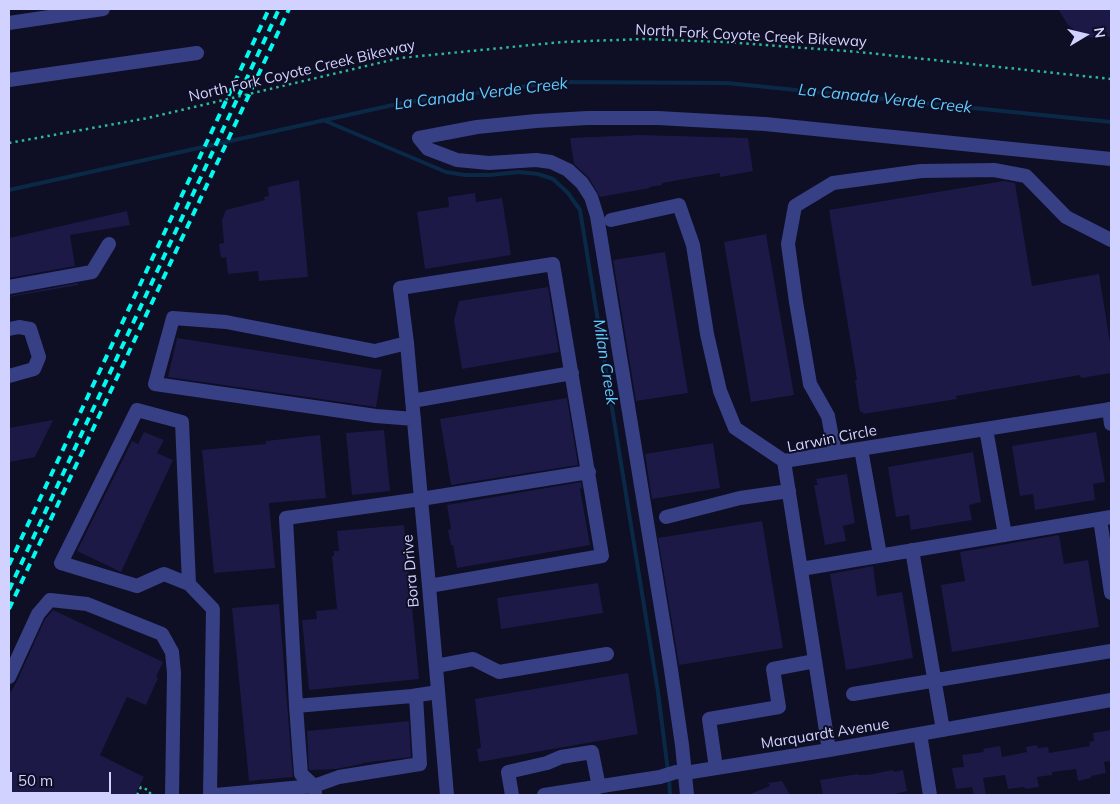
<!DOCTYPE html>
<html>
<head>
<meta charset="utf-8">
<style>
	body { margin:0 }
	#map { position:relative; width:1120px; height:804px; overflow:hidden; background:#0e0e24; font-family:Mulish,sans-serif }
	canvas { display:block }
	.frame { position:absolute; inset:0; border:10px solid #d1d2ff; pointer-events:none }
	.north { position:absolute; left:1060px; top:10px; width:50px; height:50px; -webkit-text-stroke:4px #0e0e24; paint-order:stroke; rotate:81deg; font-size:14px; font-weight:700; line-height:20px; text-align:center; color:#d1d2ff }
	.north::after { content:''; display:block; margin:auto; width:18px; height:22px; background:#d1d2ff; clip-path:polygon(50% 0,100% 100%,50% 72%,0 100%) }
	.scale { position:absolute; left:10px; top:772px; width:101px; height:22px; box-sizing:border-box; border:2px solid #d1d2ff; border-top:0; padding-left:6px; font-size:15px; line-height:18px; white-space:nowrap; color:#d1d2ff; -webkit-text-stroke:4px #0e0e24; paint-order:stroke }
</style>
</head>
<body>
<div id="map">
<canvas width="1120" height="804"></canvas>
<div class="frame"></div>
<div class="north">N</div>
<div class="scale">50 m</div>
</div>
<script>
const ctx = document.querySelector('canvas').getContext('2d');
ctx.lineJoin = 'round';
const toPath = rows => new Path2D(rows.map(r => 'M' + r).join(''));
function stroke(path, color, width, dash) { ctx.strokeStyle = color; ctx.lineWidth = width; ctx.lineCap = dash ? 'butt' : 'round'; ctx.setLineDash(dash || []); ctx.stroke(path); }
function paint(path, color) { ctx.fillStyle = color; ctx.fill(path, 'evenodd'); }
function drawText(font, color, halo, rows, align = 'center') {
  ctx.font = font + ' Mulish,sans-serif'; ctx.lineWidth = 4; ctx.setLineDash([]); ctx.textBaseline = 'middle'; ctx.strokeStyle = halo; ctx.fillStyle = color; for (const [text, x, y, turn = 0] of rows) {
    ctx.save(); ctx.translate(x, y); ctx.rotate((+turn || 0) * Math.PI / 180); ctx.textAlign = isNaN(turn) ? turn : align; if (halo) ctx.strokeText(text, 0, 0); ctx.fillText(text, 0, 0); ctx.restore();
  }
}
stroke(toPath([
	[323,120,446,172,465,175,490,175,519,172,538,174,553,179,568,193,580,210,658,692,668,771],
	[9,190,402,103,557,82,727,83,1111,122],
	[669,778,670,795]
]), '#0a2947', 4);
paint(toPath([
	[1058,9,1111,9,1111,37,1093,38,1079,34,1068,25],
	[640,135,748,138,753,171,720,177,720,173,690,178,662,183,662,185,649,187,650,188,600,197,589,178,574,164,570,138],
	[299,180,308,277,259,281,258,271,228,274,226,257,221,258,219,244,224,243,222,220,226,210,265,200,264,197,269,196,268,187],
	[1004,181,1015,183,1032,286,1099,274,1111,349,1111,373,1081,378,1080,375,956,396,957,399,863,414,863,412,860,412,855,380,857,380,829,210],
	[475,193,476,202,502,198,511,255,425,269,417,212,449,207,448,197],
	[127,211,130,225,70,235,75,266,9,278,9,238],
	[766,234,794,395,751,402,724,242],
	[665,252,688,393,636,401,613,260],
	[78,283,78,285,9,297,9,296],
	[548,287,559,352,462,369,454,320,459,301],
	[177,338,382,370,376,407,168,377],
	[567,398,578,465,451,485,440,419],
	[53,420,35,457,9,462,9,428],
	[384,430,390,491,352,495,346,433],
	[144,432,164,440,157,453,173,460,121,572,77,551,132,441,138,444],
	[1096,432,1105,482,1093,484,1095,500,1035,510,1033,494,1020,496,1012,446],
	[320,435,326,498,269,503,275,568,214,573,202,450,266,444,266,441],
	[713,443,720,488,652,499,645,454],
	[973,452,981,502,969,505,972,520,911,530,909,515,896,517,888,467],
	[847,474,855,523,843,526,846,541,825,545,814,485,818,485,816,479],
	[581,482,582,488,580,489,590,545,457,568,453,545,451,545,448,530,451,529,447,505],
	[762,521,783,648,679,665,658,538],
	[404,525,419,679,309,690,302,620,317,619,316,611,337,609,332,556,334,556,334,551,339,551,337,531],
	[1059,535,1064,564,1088,560,1099,627,952,652,941,585,965,581,960,552],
	[873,566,877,596,902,592,913,658,846,670,830,574],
	[598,583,603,613,501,629,497,598],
	[279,604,293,777,249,781,232,608],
	[53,610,163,662,156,677,158,678,146,705,127,697,100,755,144,777,135,795,9,795,9,695,17,681,45,619],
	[628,673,638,734,479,762,477,749,481,748,475,699],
	[409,721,411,757,362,763,362,764,336,769,309,770,307,731],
	[1111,730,1111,761,1104,762,1106,773,1091,776,1091,778,1078,781,1076,769,1052,772,1052,775,1037,777,1039,787,1025,789,1024,787,1008,789,1005,775,983,778,986,795,974,795,972,787,956,789,952,768,964,767,962,755,984,752,983,749,1000,746,1002,757,1027,752,1026,747,1037,745,1038,748,1048,747,1049,753,1090,746,1089,742,1094,741,1093,733],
	[893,770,893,772,903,770,907,791,891,795,823,795,820,780,858,774,858,775,868,775],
	[782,781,790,795,748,795,770,786,768,783]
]), '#1c1946');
stroke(toPath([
	[9,143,148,118,400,58,562,42,643,39,725,42,859,52,1111,79],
	[137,795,141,787,150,791,150,795]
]), '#2bb99c', 2.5, [2.5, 4]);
stroke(toPath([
	[9,23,103,9],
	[9,80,197,53],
	[611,220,679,205,693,245,707,334,720,391,735,428,784,461],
	[9,287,92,272,109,244],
	[9,329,19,327,30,329,39,357,34,369,9,376],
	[407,343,375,351,226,322,173,318,155,384,376,416,414,419],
	[412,401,572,373],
	[1109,409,1111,424],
	[986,429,1005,535],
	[861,449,880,555],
	[835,453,828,416,810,384,796,302,788,244,795,206,833,183,921,171,994,170,1026,176,1066,217,1111,240],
	[666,517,740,498,789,491],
	[1100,519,1111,593],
	[912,550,943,730],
	[801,569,1111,517],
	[189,584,182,422,137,410,61,563,137,586,164,574,189,584,213,609,210,795],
	[429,586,602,556,553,264,400,288,407,343,421,499,429,586,447,795],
	[436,666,473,659,499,672,607,654],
	[9,677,38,614,50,600,87,604,162,634,172,652,174,673,172,795],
	[438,692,412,696,296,706,286,518,421,499,589,472],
	[853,694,1111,651],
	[296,706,301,774,314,786,315,792],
	[920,734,930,795],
	[829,750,784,461,1111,409],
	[716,768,709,719,779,707,773,669,815,661],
	[215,795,314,786,339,777,420,764,416,696],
	[512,795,508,772,547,763,561,757,592,752,599,787],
	[544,795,660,777,676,772,685,773,829,750,1111,700],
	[687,795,682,745,670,663,597,216,591,197,582,183,568,170,551,162,536,160,489,163,457,160,428,149,419,138,477,127,536,121,587,118,658,118,765,124,1111,159]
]), '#373f85', 14);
stroke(toPath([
	[9,565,269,9],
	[9,590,279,9],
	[9,609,289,9]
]), '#00fcf1', 4, [8, 6]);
drawText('15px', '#d1d2ff', '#0e0e24', [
	["North Fork Coyote Creek Bikeway",751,36,3],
	["North Fork Coyote Creek Bikeway",302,71,-13],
	["Larwin Circle",832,439,-11],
	["Bora Drive",411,571,-95],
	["Marquardt Avenue",825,734,-9]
]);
drawText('italic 16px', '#5fccff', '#0e0e24', [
	["La Canada Verde Creek",481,94,-7],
	["La Canada Verde Creek",885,99,6],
	["Milan Creek",605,362,81]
]);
</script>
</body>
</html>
